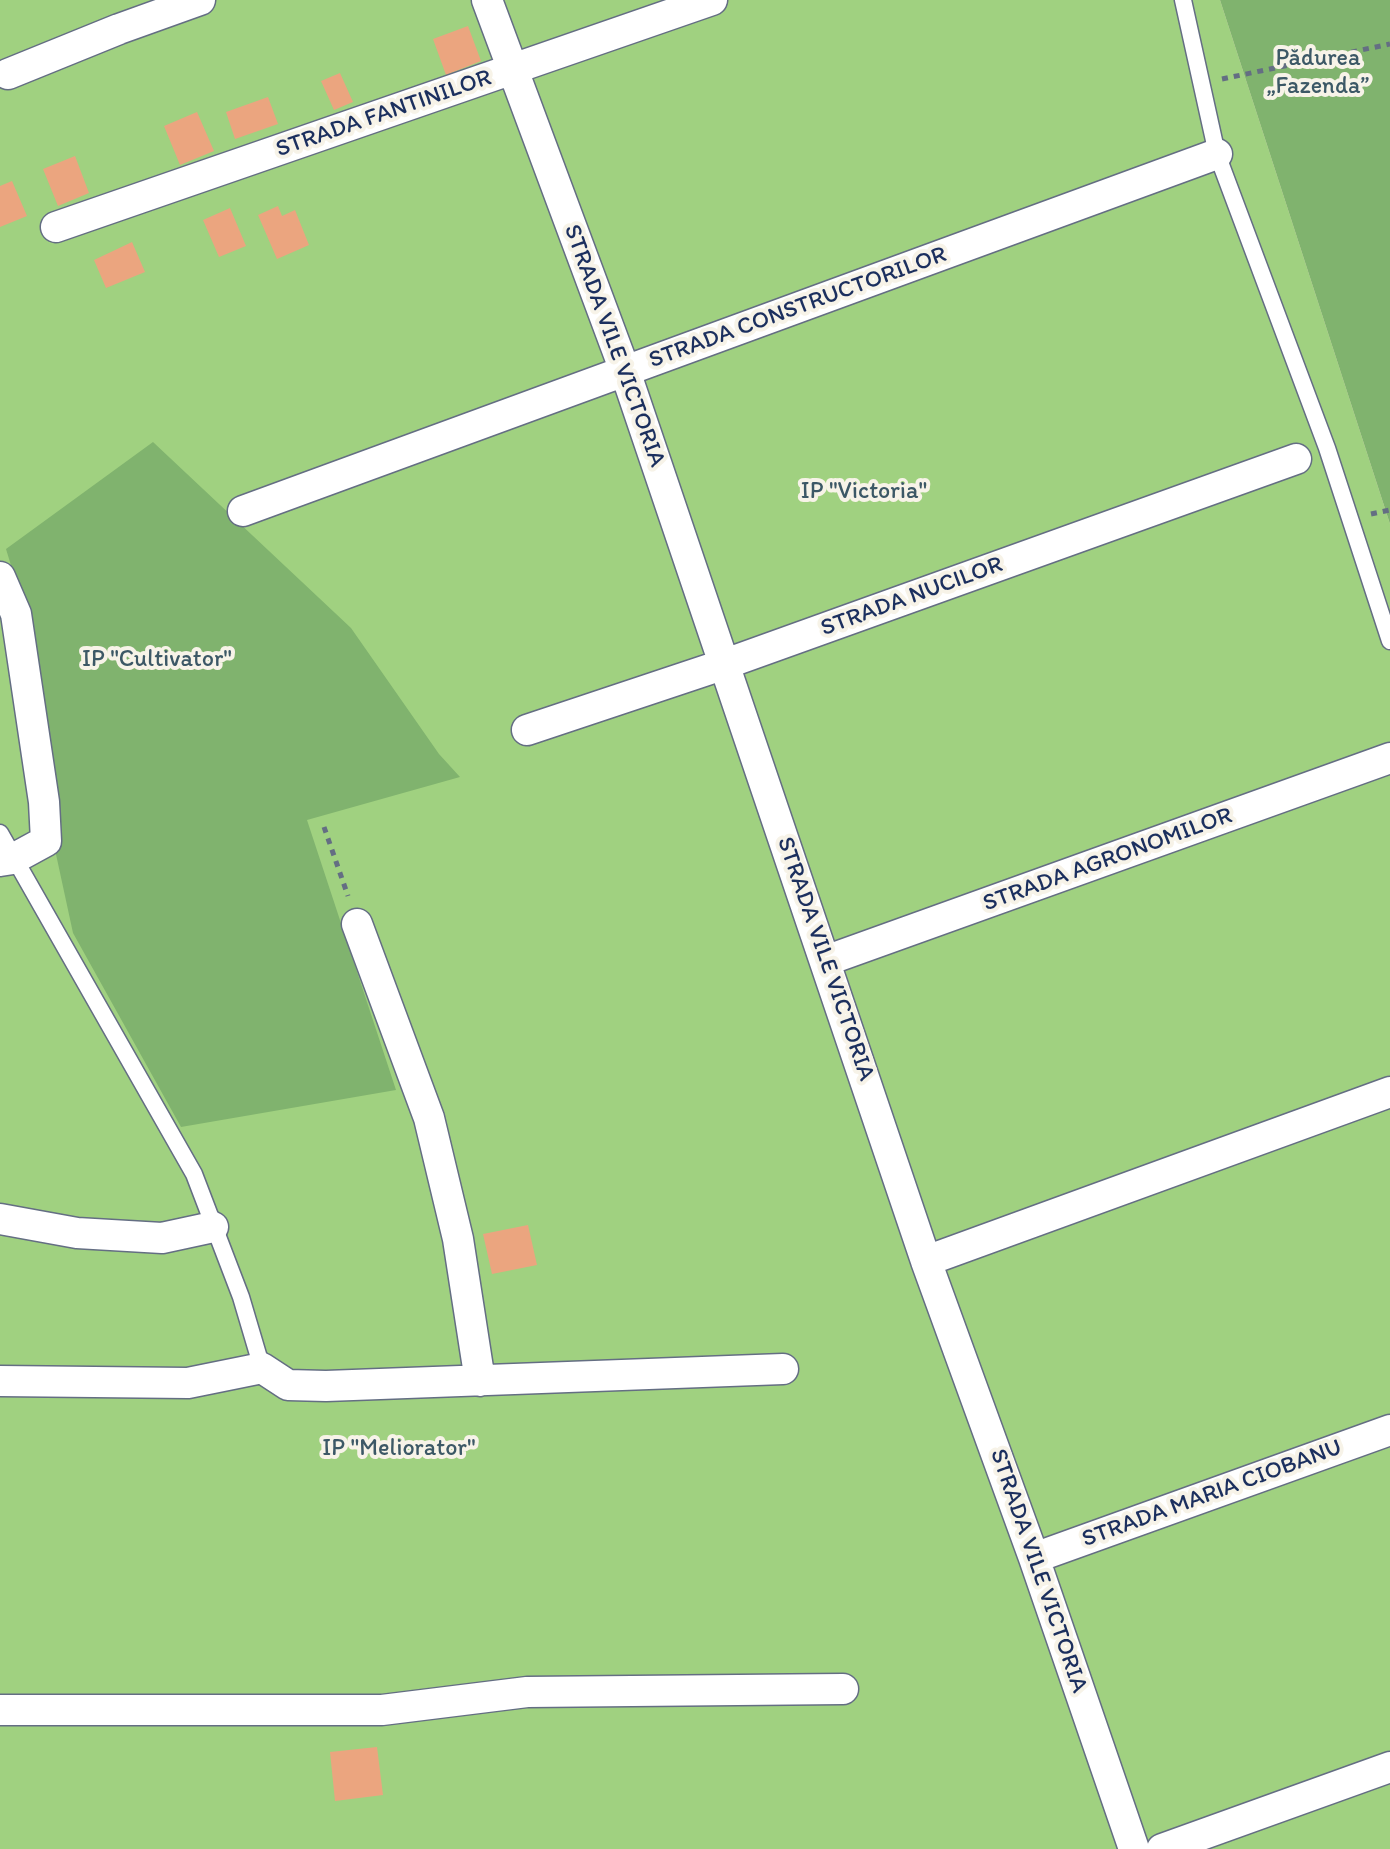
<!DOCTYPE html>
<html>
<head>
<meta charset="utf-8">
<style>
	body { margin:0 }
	canvas { display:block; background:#ebe4c7 }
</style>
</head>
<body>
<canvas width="1390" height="1849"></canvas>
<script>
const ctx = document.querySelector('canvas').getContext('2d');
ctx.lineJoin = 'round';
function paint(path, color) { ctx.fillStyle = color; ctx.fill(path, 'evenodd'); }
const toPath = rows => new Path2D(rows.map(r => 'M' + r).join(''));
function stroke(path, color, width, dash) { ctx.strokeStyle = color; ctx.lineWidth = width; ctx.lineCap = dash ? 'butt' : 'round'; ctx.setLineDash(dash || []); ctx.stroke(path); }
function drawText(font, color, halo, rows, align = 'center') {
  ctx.font = font + ' Itim,sans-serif'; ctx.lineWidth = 8; ctx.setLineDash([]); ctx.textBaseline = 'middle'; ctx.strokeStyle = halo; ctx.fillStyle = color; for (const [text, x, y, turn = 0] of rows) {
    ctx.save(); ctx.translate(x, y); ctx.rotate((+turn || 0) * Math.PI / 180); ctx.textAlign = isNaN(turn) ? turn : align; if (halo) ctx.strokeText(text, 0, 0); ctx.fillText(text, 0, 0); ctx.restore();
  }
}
paint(toPath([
	[0,0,1220,0,1390,524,1390,1849,0,1849]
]), '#a0d180');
paint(toPath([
	[1220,0,1390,0,1390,524],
	[153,442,351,628,439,754,460,777,307,820,396,1090,181,1127,73,933,54,845,51,743,34,641,6,549]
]), '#80b36e');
paint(toPath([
	[468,26,481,61,446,75,433,39],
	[340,73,353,102,334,110,321,81],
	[268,97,278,124,235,139,226,112],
	[197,112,214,151,180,165,164,126],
	[75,156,89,193,58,206,43,169],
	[12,181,27,216,0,227,0,186],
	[278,206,282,216,295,210,309,245,277,259,258,215],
	[230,208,246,246,219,257,203,220],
	[132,242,145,272,106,288,94,260],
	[528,1225,537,1265,492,1274,483,1234],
	[377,1747,383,1795,335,1801,330,1752]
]), '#eba57f');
const service = toPath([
	[1183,0,1217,154,1327,448,1390,641],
	[0,833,194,1174,241,1297,262,1368]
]);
const minor = toPath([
	[487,0,625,371,926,1261,1034,1558,1134,1849],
	[8,74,119,29,200,0],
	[56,227,712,0],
	[243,511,1217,154],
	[0,577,16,614,44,802,46,841,13,859,0,861],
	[527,730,725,664,1296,459],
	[357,924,429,1118,458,1239,480,1381],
	[825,961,1390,758],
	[0,1219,77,1233,162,1238,213,1227],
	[926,1261,1390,1092],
	[0,1381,188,1383,262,1368,288,1385,326,1386,783,1369],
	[1034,1558,1390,1430],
	[0,1710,382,1710,527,1692,843,1689],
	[1162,1849,1390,1767]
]);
stroke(service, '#646e83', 19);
stroke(minor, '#646e83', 33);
stroke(toPath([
	[1222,79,1390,44],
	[1371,514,1390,510],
	[324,827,348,896]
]), '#646e83', 5, [6, 6]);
stroke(service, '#fff', 16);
stroke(minor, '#fff', 30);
drawText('24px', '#3c5866', '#f7f3e8', [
	["Pădurea",1318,59],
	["„Fazenda”",1318,87],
	["IP \"Victoria\"",864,492],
	["IP \"Cultivator\"",157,660],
	["IP \"Meliorator\"",399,1449]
]);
drawText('24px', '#1b2f5e', '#f7f3e8', [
	["STRADA FANTINILOR",384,114,-19],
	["STRADA CONSTRUCTORILOR",798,308,-20],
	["STRADA VILE VICTORIA",614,346,70],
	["STRADA NUCILOR",912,597,-20],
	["STRADA AGRONOMILOR",1108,860,-20],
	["STRADA VILE VICTORIA",825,959,71],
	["STRADA MARIA CIOBANU",1212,1494,-20],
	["STRADA VILE VICTORIA",1038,1571,71]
]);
</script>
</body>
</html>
